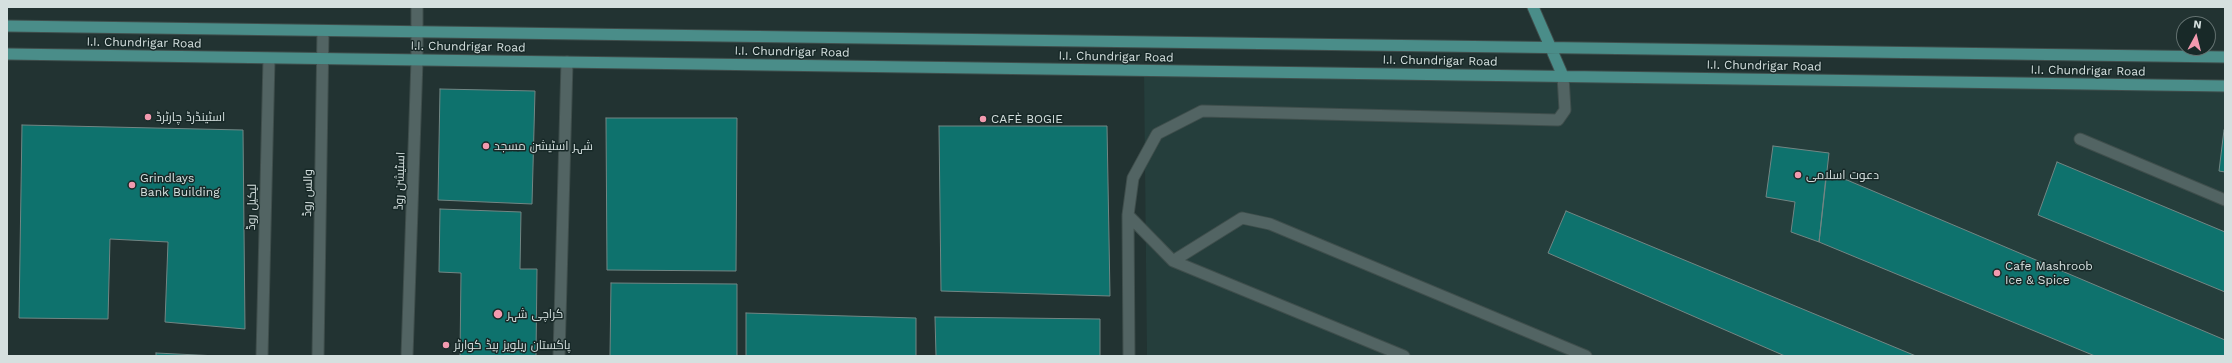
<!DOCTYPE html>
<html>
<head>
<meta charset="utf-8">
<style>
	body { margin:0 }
	#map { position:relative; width:2232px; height:363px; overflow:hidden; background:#223332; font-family:"Work Sans",sans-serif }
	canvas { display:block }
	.frame { position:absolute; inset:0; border:8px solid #d5e0df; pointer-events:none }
	.north { position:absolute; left:2176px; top:16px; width:40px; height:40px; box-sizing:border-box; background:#182928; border:1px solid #647271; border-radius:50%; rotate:7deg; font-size:11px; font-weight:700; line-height:16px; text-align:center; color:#d5e0df }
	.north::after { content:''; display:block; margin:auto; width:14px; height:18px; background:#f29aaf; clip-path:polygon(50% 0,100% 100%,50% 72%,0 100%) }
</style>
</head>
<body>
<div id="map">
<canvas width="2232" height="363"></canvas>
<div class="frame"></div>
<div class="north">N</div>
</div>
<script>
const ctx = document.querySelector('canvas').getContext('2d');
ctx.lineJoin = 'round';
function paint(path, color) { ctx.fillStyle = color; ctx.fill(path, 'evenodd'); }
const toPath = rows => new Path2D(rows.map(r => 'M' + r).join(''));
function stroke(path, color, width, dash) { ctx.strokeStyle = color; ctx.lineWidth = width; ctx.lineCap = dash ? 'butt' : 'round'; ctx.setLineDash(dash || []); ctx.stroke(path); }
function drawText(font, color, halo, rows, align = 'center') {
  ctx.font = font + ' "Work Sans",Cairo,sans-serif'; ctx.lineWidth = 3; ctx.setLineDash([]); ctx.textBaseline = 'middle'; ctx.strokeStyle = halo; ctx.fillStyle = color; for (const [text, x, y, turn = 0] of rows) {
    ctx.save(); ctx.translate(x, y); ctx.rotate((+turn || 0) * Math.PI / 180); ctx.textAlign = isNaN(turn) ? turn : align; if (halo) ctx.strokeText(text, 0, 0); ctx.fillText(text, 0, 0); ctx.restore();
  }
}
paint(toPath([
	[1144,70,2225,86,2225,356,1147,356]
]), '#253e3c');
const building = toPath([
	[440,89,535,91,532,204,438,200,440,89],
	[606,118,737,118,736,271,607,270,606,118],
	[22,125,243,130,245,329,165,322,168,242,110,239,108,319,19,318,22,125],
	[939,126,1107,126,1110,296,941,291,939,126],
	[2224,130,2225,130,2225,172,2219,171,2224,130],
	[1773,146,1829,153,1819,242,1791,232,1795,202,1766,197,1773,146],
	[2057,162,2225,232,2225,292,2038,215,2057,162],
	[1826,176,1847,180,2225,340,2225,356,2095,356,1819,242,1826,176],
	[440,209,521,212,520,269,537,269,536,356,460,356,461,273,439,272,440,209],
	[1566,211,1916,356,1785,356,1548,253,1566,211],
	[611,283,737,284,737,356,610,356,611,283],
	[746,313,916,318,916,356,746,356,746,313],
	[935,317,1100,319,1100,356,936,356,935,317],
	[156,353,218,356,156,356,156,353]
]);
paint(building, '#0e726d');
stroke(building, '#728684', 1);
const service = toPath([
	[2080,139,2225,200],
	[1128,215,1173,261,1404,356],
	[1173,261,1242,218,1270,224,1586,356],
	[407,356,417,60],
	[559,356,567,62],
	[1129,356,1128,215,1133,178,1157,134,1202,111,1558,120,1565,110,1563,76]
]);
const minor = toPath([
	[417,60,417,7],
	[262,356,269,59]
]);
const tertiary = toPath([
	[318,356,323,31]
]);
const primary = toPath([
	[1533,7,1563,76],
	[7,26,2225,57],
	[7,54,2225,86]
]);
stroke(service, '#3f4e4c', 13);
stroke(minor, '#3f4e4c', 13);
stroke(tertiary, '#3f4e4c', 13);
stroke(primary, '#3f4e4c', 13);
stroke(service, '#526463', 11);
stroke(minor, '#526463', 11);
stroke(tertiary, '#526463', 11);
stroke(primary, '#4a8d89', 11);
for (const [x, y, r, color] of [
	[148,117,4,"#f29aaf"],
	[983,119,4,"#f29aaf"],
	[486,146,4,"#f29aaf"],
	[1798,175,4,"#f29aaf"],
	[132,185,4,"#f29aaf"],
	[1997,273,4,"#f29aaf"],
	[498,314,5,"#f29aaf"],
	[446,345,4,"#f29aaf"]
]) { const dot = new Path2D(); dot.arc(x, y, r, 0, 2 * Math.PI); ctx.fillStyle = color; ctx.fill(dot); stroke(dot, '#182928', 1.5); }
drawText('12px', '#d5e0df', '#182928', [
	["I.I. Chundrigar Road",144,43,1],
	["I.I. Chundrigar Road",468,47,1],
	["I.I. Chundrigar Road",792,52,1],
	["I.I. Chundrigar Road",1116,57,1],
	["I.I. Chundrigar Road",1440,61,1],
	["I.I. Chundrigar Road",1764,66,1],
	["I.I. Chundrigar Road",2088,71,1],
	["اسٹیشن روڈ",400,181,-88],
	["والس روڈ",308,193,-89],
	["لیکیل روڈ",252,207,-89]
]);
drawText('12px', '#d5e0df', '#182928', [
	["اسٹینڈرڈ چارٹرڈ",156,117],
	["CAFÈ BOGIE",991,119],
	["شہر اسٹیشن مسجد",494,146],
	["دعوت اسلامی",1806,175],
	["Grindlays",140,178],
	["Bank Building",140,192],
	["Cafe Mashroob",2005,266],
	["Ice & Spice",2005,280],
	["کراچی شہر",507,314],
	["پاکستان ریلویز ہیڈ کوارٹر",454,345]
], 'left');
</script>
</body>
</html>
